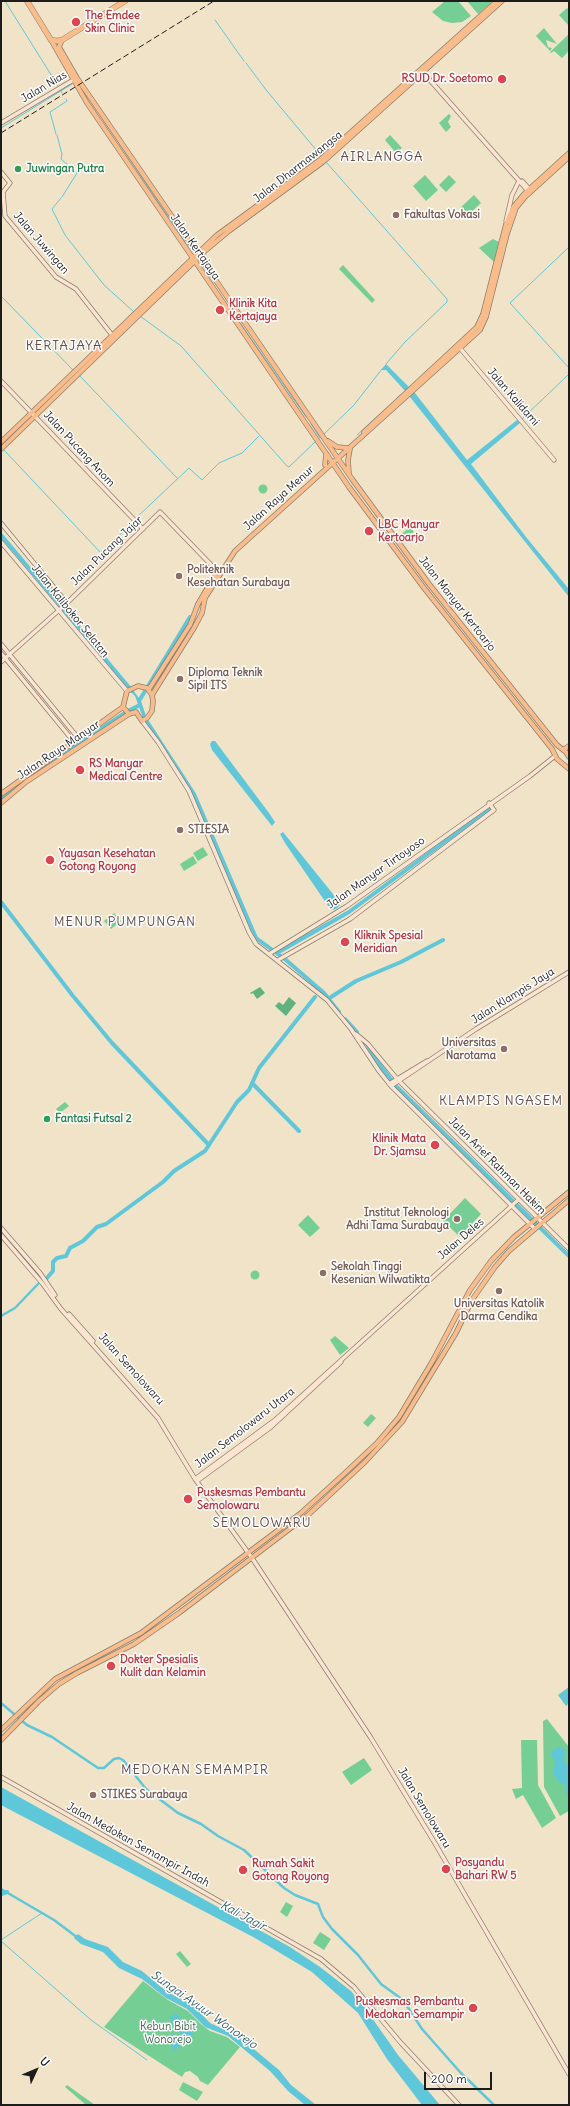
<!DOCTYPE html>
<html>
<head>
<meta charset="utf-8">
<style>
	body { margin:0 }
	#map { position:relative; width:570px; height:2106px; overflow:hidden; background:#f1e3c7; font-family:Delius,sans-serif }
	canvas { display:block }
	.frame { position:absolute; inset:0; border:2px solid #1c1c1c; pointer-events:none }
	.north { position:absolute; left:16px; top:2050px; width:40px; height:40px; -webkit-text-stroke:3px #fff; paint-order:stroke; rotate:46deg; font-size:11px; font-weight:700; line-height:16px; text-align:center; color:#1c1c1c }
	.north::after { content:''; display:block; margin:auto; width:14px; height:18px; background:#1c1c1c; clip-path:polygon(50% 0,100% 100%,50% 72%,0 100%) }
	.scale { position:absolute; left:424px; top:2072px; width:68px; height:18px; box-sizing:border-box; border:2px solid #1c1c1c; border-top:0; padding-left:5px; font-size:12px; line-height:14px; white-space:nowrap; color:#1c1c1c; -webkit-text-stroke:3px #fff; paint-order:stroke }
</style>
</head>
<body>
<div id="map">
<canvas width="570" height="2106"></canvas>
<div class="frame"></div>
<div class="north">U</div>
<div class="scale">200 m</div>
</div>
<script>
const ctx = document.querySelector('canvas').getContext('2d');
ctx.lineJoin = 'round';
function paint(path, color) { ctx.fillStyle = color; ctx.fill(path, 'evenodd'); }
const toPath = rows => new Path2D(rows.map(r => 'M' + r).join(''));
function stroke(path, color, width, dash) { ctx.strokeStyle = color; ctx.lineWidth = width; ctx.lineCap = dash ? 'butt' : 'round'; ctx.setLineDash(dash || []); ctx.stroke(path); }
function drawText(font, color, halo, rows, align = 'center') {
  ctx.font = font + ' Delius,sans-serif'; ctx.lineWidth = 3; ctx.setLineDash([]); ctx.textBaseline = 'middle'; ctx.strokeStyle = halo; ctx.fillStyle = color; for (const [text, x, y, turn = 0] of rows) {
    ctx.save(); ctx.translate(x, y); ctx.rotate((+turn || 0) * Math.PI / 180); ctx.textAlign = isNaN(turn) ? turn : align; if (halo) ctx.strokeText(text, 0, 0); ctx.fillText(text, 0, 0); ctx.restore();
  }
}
paint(toPath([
	[445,1,458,1,471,16,462,22,452,23,443,21,432,12],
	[467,1,493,1,478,14],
	[567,8,569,10,569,26,559,15],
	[544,28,557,44,546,40,548,47,552,48,550,51,536,36],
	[569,34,569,50,566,54,562,58,554,51,551,53,550,52],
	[449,114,451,116,448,122,451,127,446,132,439,123],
	[390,135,402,148,396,153,385,140],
	[425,175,438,190,426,201,413,186],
	[449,175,456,182,446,192,439,185],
	[474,195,481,203,467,216,460,208],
	[493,239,499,242,494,262,479,248],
	[343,265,375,300,372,303,339,269],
	'258.5 489a4.5 4.5 0 1 1 9 0a4.5 4.5 0 1 1-9 0Z',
	[410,527,414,532,403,541,399,536],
	[203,847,208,855,198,861,193,853],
	[193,856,197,863,184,871,180,864],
	[114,913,121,921,111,929,104,921],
	[65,1102,69,1106,60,1113,56,1109],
	[465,1198,481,1214,460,1237,443,1221],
	[308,1215,320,1228,310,1237,298,1225],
	'250.5 1275a4.5 4.5 0 1 1 9 0a4.5 4.5 0 1 1-9 0Z',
	[335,1336,349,1348,340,1355,330,1340],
	[371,1414,376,1418,368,1427,363,1423],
	[547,1719,569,1747,569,1811,560,1816,544,1787,543,1721],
	[521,1740,537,1740,538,1785,556,1818,542,1828,523,1795,516,1799,512,1789,522,1788],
	[364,1758,372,1770,351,1785,342,1772],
	[286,1902,293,1906,287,1917,280,1912],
	[320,1932,331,1939,324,1950,313,1943],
	[180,1951,191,1964,187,1967,176,1954],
	[143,1981,168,2000,188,2011,202,2025,210,2031,227,2037,240,2047,208,2085,200,2081,198,2077,190,2071,185,2072,182,2077,104,2027],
	[183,2082,203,2092,197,2101,179,2090],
	[67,2085,95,2105,86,2105,65,2087]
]), '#75cf95');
paint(toPath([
	[260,987,265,993,257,999,253,993,251,994,250,993],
	[289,997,296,1003,286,1016,275,1006,279,1002,283,1005]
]), '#60b27e');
paint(toPath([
	[386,364,415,393,467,460,517,420,520,423,471,464,526,537,568,588,569,597,406,392,386,370,381,370],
	[133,690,141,701,146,716,143,718,135,696,131,692],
	[212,741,215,741,269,813,275,822,272,826,212,750,210,744],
	[283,832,333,894,340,905,336,909,331,910,285,843,280,834],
	[569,1687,569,1703,566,1706,558,1695],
	[560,1747,565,1750,564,1761,569,1769,569,1797,565,1792,566,1785,559,1782,554,1774,555,1761,551,1755,552,1750],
	[1,1787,290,1947,320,1967,351,1991,365,2008,398,2055,440,2105,422,2105,387,2059,358,2013,312,1972,255,1938,1,1805],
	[78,1934,85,1939,108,1947,123,1962,142,1971,167,1992,193,2005,210,2023,238,2036,279,2070,291,2085,316,2105,305,2105,288,2091,270,2071,228,2036,205,2027,187,2009,166,1998,142,1979,119,1968,103,1952,81,1944,74,1938],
	[176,2013,187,2029,194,2034,192,2037,187,2037,175,2030,170,2018],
	[173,2033,183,2041,176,2050,173,2050,172,2046,171,2035]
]), '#5ec7d9');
stroke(toPath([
	[5,1,58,86],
	[215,20,244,61],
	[246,63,267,91,322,157],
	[60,90,62,93],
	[96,109,189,248],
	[1,128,72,84],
	[56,134,50,112,67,101,66,99],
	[57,135,62,154,61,159,77,173,62,197],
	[326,162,447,299,447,302,405,342,386,364],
	[61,198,52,209,65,235,104,285,134,312],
	[569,247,510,303,569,368],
	[201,266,212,282],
	[1,296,73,370],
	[140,316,181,346,287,466,289,467,316,441],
	[238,320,306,417],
	[79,375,177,478],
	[397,398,402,394],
	[522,419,569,374],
	[311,424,320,438],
	[323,435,354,405,382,369],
	[357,435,392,403],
	[3,449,101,553,133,522],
	[135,519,189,468,202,480,219,463,242,453,259,436],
	[1,1940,42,1913],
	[1,1941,91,2020,147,2060]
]), '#5ec7d9', 1);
stroke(toPath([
	[1,1316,15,1308,39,1283],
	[1,1703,27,1725,52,1737,98,1768,104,1768,114,1759,119,1758,123,1760,146,1789,178,1813,201,1824,218,1836,244,1850,284,1888,295,1895,318,1904,323,1917,332,1929,358,1955,381,1984,403,2000,422,2029,460,2072,494,2105],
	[1,1889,54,1920,78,1938]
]), '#5ec7d9', 2.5);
stroke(toPath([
	[1,535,132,691],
	[139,701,190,617],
	[128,711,140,705],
	[144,717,194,794,256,938,286,960,324,993,339,1012],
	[1,798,54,759,125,713],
	[1,902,73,996,112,1043,209,1145],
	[277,953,349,912,489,809],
	[328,999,356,981,401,962,443,940],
	[345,1019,357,1032],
	[368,1046,379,1064,396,1086,569,1256],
	[252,1083,299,1131],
	[1,1232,20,1255],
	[46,1279,53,1271,53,1262,57,1258,66,1256,70,1248,83,1241,97,1227,106,1224,163,1182,174,1171,205,1151,237,1102,249,1090,259,1068,315,997],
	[1,1894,7,1892]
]), '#5ec7d9', 4);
const secondary = toPath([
	[421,70,529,192],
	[1,123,75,79],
	[1,172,10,183,3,192,5,216,56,277,76,289,112,335],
	[522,181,531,191],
	[506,221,512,195,519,181],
	[459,347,554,460],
	[1,381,143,529],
	[1,523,67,603],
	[1,542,127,691],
	[1,644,79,739],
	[1,653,74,742],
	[1,662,67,603,160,512,219,573],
	[142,721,158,742,189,791,249,932,256,944,327,1000,351,1029,379,1071,391,1086,534,1228],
	[269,954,347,906,530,776,555,756],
	[278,960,350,919,494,810,489,803],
	[356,1034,368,1044,398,1080,569,1249],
	[389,1084,427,1061],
	[391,1086,476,1029,569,972],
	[1,1228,40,1273,55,1295],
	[1,1235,42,1283,61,1309,158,1418,195,1479,252,1558,371,1738,436,1845,569,2074],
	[69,1314,93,1341],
	[195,1479,275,1420,518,1200],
	[197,1481,271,1427,341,1362],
	[1,1777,321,1959,354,1987,401,2043,459,2105]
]);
const primary = toPath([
	[51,40,87,103,349,487,424,588,552,749,557,759,569,769],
	[62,40,59,47,77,78,352,479,429,584,557,745,566,752,569,757],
	[364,432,477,327,483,314,506,224,514,206,525,193,569,153],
	[328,441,337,447,347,448],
	[1,442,217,235,321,159,497,1],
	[1,449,205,251,229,231,323,162,502,1],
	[325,465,326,454],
	[349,474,348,460,350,449],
	[149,689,190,625,198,604,215,575],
	[152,695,194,628,202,613,205,598,235,551,480,330,486,317,507,234,516,208,525,197,569,157],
	[563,750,569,746],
	[1,794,123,707],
	[1,803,26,782,129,714,136,712,142,721,147,718,152,711,153,701,152,695,147,688,138,686,127,691,123,707,129,714],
	[1,1730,55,1679,141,1633,301,1513,345,1473,377,1443,399,1417,432,1362,470,1290,491,1261,514,1237,569,1192],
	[1,1740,39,1701,59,1684,77,1673,134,1644,179,1613,308,1515,365,1462,402,1422,456,1333,472,1300,495,1267,509,1251,569,1200]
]);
const highway = toPath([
	[27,1,51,40,57,41,62,40,125,1]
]);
stroke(secondary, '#868072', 5);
stroke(primary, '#868072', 5.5);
stroke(highway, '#868072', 6);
stroke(secondary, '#fde4d1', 3.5);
stroke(primary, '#fabc8b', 4);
stroke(highway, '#fabc8b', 5);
stroke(toPath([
	[1,133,214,1]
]), '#1c1c1c', 1, [6, 3]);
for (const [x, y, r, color] of [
	[76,22,5,"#e0444e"],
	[502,79,5,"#e0444e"],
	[18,169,4,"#2e9e5b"],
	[396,215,4,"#8d6e63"],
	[220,310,5,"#e0444e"],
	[369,531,5,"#e0444e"],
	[179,576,4,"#8d6e63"],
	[180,679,4,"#8d6e63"],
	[80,770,5,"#e0444e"],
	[180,830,4,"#8d6e63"],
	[50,860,5,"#e0444e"],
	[345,942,5,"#e0444e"],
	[504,1049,4,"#8d6e63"],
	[47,1119,4,"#2e9e5b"],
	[435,1145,5,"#e0444e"],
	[457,1219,4,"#8d6e63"],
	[323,1273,4,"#8d6e63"],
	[499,1291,4,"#8d6e63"],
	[188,1499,5,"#e0444e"],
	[111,1666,5,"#e0444e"],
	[93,1795,4,"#8d6e63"],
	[446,1869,5,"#e0444e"],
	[243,1870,5,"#e0444e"],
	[473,2008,5,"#e0444e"]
]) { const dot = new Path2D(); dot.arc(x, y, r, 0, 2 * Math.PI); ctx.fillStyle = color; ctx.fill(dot); stroke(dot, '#fff', 1.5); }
drawText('bold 11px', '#be3a42', '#fff', [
	["The Emdee",85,16],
	["Skin Clinic",85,29],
	["RSUD Dr. Soetomo",493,79,"right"],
	["Klinik Kita",229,304],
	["Kertajaya",229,317],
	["LBC Manyar",378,525],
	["Kertoarjo",378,538],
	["RS Manyar",89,764],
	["Medical Centre",89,777],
	["Yayasan Kesehatan",59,854],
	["Gotong Royong",59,867],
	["Kliknik Spesial",354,936],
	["Meridian",354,949],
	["Klinik Mata",426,1139,"right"],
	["Dr. Sjamsu",426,1152,"right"],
	["Puskesmas Pembantu",197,1493],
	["Semolowaru",197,1506],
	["Dokter Spesialis",120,1660],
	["Kulit dan Kelamin",120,1673],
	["Posyandu",455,1863],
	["Bahari RW 5",455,1876],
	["Rumah Sakit",252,1864],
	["Gotong Royong",252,1877],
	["Puskesmas Pembantu",464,2002,"right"],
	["Medokan Semampir",464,2015,"right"]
], 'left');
drawText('11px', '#1c1c1c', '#fff', [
	["Jalan Nias",44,87,-31],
	["Jalan Dharmawangsa",298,167,-38],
	["Jalan Juwingan",41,243,49],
	["Jalan Kertajaya",195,247,55],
	["Jalan Kalidami",513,397,49],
	["Jalan Pucang Anom",79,449,47],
	["Jalan Raya Menur",279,498,-42],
	["Jalan Pucang Jajar",107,551,-44],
	["Jalan Manyar Kertoarjo",457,604,52],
	["Jalan Kalibokor Selatan",70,611,51],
	["Jalan Raya Manyar",59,750,-34],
	["Jalan Manyar Tirtoyoso",376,873,-35],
	["Jalan Klampis Jaya",513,996,-32],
	["Jalan Arief Rahman Hakim",497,1166,45],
	["Jalan Deles",461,1239,-41],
	["Jalan Semolowaru",131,1369,48],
	["Jalan Semolowaru Utara",245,1428,-38],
	["Jalan Semolowaru",424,1808,59],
	["Jalan Medokan Semampir Indah",138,1845,29]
]);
drawText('bold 11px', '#27864d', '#fff', [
	["Juwingan Putra",26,169],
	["Fantasi Futsal 2",55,1119]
], 'left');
drawText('bold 11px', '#785e54', '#fff', [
	["Fakultas Vokasi",404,215],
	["Politeknik",187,570],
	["Kesehatan Surabaya",187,583],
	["Diploma Teknik",188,673],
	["Sipil ITS",188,686],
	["STIESIA",188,830],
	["Universitas",496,1043,"right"],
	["Narotama",496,1056,"right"],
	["Institut Teknologi",449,1213,"right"],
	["Adhi Tama Surabaya",449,1226,"right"],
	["Sekolah Tinggi",331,1267],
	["Kesenian Wilwatikta",331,1280],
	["Universitas Katolik",499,1304,"center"],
	["Darma Cendika",499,1317,"center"],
	["STIKES Surabaya",101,1795]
], 'left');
drawText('11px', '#40644c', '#fff', [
	["Kebun Bibit",168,2027],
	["Wonorejo",168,2040]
]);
drawText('italic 12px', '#366068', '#fff', [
	["Kali Jagir",243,1916,28],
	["Sungai Avuur Wonorejo",204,2010,35]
]);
ctx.letterSpacing = '1px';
drawText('13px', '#674f4c', '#fff', [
	["AIRLANGGA",382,157],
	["KERTAJAYA",64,346],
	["MENUR PUMPUNGAN",125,922],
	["KLAMPIS NGASEM",501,1101],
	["SEMOLOWARU",262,1523],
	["MEDOKAN SEMAMPIR",195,1770]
]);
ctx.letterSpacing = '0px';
</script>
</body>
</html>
